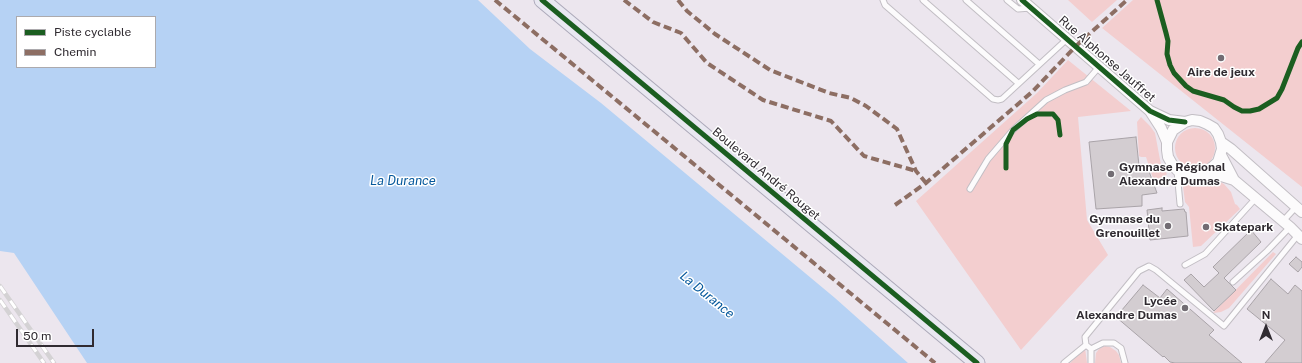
<!DOCTYPE html>
<html>
<head>
<meta charset="utf-8">
<style>
	body { margin:0 }
	#map { position:relative; width:1302px; height:363px; overflow:hidden; background:#ece6ee; font-family:"Public Sans",sans-serif }
	canvas { display:block }
	.legend { position:absolute; left:16px; top:16px; width:140px; height:52px; box-sizing:border-box; background:#fff; border:1px solid #acaaad; margin:0; padding:5px 7px; list-style:none; font-size:12px; color:#302b31 }
	.legend li { display:flex; align-items:center; gap:8px; height:20px }
	.legend b { width:20px; border:1px solid #acaaad }
	.north { position:absolute; left:1246px; top:307px; width:40px; height:40px; -webkit-text-stroke:3px #fff; paint-order:stroke; rotate:0deg; font-size:11px; font-weight:700; line-height:16px; text-align:center; color:#302b31 }
	.north::after { content:''; display:block; margin:auto; width:14px; height:18px; background:#302b31; clip-path:polygon(50% 0,100% 100%,50% 72%,0 100%) }
	.scale { position:absolute; left:16px; top:329px; width:78px; height:18px; box-sizing:border-box; border:2px solid #302b31; border-top:0; padding-left:5px; font-size:12px; line-height:14px; white-space:nowrap; color:#302b31; -webkit-text-stroke:3px #fff; paint-order:stroke }
</style>
</head>
<body>
<div id="map">
<canvas width="1302" height="363"></canvas>
<ul class="legend">
<li><b style="height:5px;background:#1b5e20"></b>Piste cyclable</li>
<li><b style="height:5px;background:#8d6e63"></b>Chemin</li>
</ul>
<div class="north">N</div>
<div class="scale">50 m</div>
</div>
<script>
const ctx = document.querySelector('canvas').getContext('2d');
ctx.lineJoin = 'round';
function paint(path, color) { ctx.fillStyle = color; ctx.fill(path, 'evenodd'); }
const toPath = rows => new Path2D(rows.map(r => 'M' + r).join(''));
function stroke(path, color, width, dash) { ctx.strokeStyle = color; ctx.lineWidth = width; ctx.lineCap = dash ? 'butt' : 'round'; ctx.setLineDash(dash || []); ctx.stroke(path); }
function drawText(font, color, halo, rows, align = 'center') {
  ctx.font = font + ' "Public Sans",sans-serif'; ctx.lineWidth = 3; ctx.setLineDash([]); ctx.textBaseline = 'middle'; ctx.strokeStyle = halo; ctx.fillStyle = color; for (const [text, x, y, turn = 0] of rows) {
    ctx.save(); ctx.translate(x, y); ctx.rotate((+turn || 0) * Math.PI / 180); ctx.textAlign = isNaN(turn) ? turn : align; if (halo) ctx.strokeText(text, 0, 0); ctx.fillText(text, 0, 0); ctx.restore();
  }
}
paint(toPath([
	[1068,0,1117,0,1092,22],
	[1133,0,1302,0,1302,187,1102,28],
	[1068,60,1131,111,1078,117,1087,220,1108,255,1021,350,916,201,1037,93],
	[1141,117,1150,126,1155,133,1161,165,1167,174,1159,181,1154,181,1146,157,1141,157,1139,156,1137,122],
	'1175 148a20 20 0 1 1 40 0a20 20 0 1 1-40 0Z',
	[1213,180,1218,181,1224,184,1231,192,1235,204,1237,205,1240,209,1201,246,1193,247,1189,207,1185,202,1183,186,1187,184,1200,184],
	[1273,252,1276,254,1229,308,1221,312,1213,313],
	[1105,346,1110,347,1116,351,1119,355,1121,363,1095,363,1096,353,1099,349],
	[1085,348,1087,363,1070,363]
]), '#f3cecf');
paint(toPath([
	[0,0,478,0,530,49,601,103,835,298,908,363,87,363,14,253,0,251],
	[17,17,155,17,155,67,17,67]
]), '#b6d2f4');
const building = toPath([
	[1136,137,1139,166,1147,166,1157,193,1142,195,1142,206,1096,209,1089,142,1136,137],
	[1162,208,1162,211,1184,209,1185,212,1186,212,1188,236,1150,240,1147,210,1162,208],
	[1251,230,1261,242,1224,278,1236,290,1214,311,1184,280,1191,274,1204,287,1219,273,1213,267,1251,230],
	[1296,257,1302,262,1302,267,1298,272,1289,264,1296,257],
	[1271,279,1288,294,1295,285,1302,291,1302,363,1265,363,1285,340,1247,309,1271,279],
	[1143,285,1160,298,1167,289,1214,330,1209,335,1242,363,1175,363,1170,362,1164,356,1163,357,1116,317,1143,285]
]);
paint(building, '#d3cdd1');
stroke(building, '#a9a3a8', 1);
const service = toPath([
	[883,0,885,5,993,99,998,100,1002,99,1067,39],
	[923,0,1018,83],
	[966,0,1039,64],
	[1007,0,1018,9,1031,8],
	[1177,171,1180,204],
	[970,189,988,159,1013,130,1046,100,1065,90,1086,82,1099,67],
	[1283,221,1296,207],
	[1185,265,1205,254,1256,198],
	[1233,282,1267,251,1290,227],
	[1064,363,1086,345],
	[1091,363,1091,349],
	[1125,363,1121,348,1114,343,1103,343,1091,349,1086,345,1085,337,1139,271,1149,266,1156,270,1224,326,1298,235]
]);
const minor = toPath([
	[1022,0,1150,111,1169,120,1185,122],
	[1150,111,1161,128,1167,142],
	[1221,142,1231,149,1302,212],
	[1221,155,1234,180,1290,227,1302,239],
	[1202,174,1208,171,1218,162,1222,149,1221,142,1218,134,1214,128,1207,124,1200,121,1192,120,1185,122,1173,130,1167,142,1167,150,1168,157,1172,164,1177,170,1185,174,1193,175,1202,174,1218,175,1234,180]
]);
const primary = toPath([
	[542,0,977,363]
]);
stroke(service, '#c2bec4', 7);
stroke(minor, '#c2bec4', 12);
stroke(primary, '#adaaba', 17);
stroke(service, '#fcfbfc', 5);
stroke(minor, '#fcfbfc', 10);
stroke(primary, '#e9e8f1', 15);
const rail = toPath([
	[0,286,54,363],
	[0,300,44,363]
]);
stroke(rail, '#d4d2d4', 4.5);
stroke(rail, '#fff', 3, [9]);
stroke(toPath([
	[495,0,935,363],
	[624,0,653,22,681,33,707,63,763,100,831,121,864,156,916,171],
	[678,0,687,11,715,34,770,70,829,93,851,98,866,106,897,129,916,171,926,183],
	[895,205,926,183,1032,92,1076,46,1127,0]
]), '#8d6e63', 4, [8, 4]);
stroke(toPath([
	[542,0,977,363],
	[1022,0,1150,111,1169,120,1185,122],
	[1157,0,1166,33,1168,41,1167,54,1170,65,1174,73,1186,86,1193,91,1224,100,1234,107,1242,111,1250,111,1259,109,1277,98,1282,89,1298,48,1302,42],
	[1006,168,1006,144,1013,130,1027,119,1037,114,1053,114,1058,120,1060,135]
]), '#1b5e20', 5);
for (const [x, y, r, color] of [
	[1221,58,4,"#726c73"],
	[1111,174,4,"#726c73"],
	[1168,226,4,"#726c73"],
	[1206,227,4,"#726c73"],
	[1185,308,4,"#726c73"]
]) { const dot = new Path2D(); dot.arc(x, y, r, 0, 2 * Math.PI); ctx.fillStyle = color; ctx.fill(dot); stroke(dot, '#fff', 1.5); }
drawText('12px', '#302b31', '#fff', [
	["Rue Alphonse Jauffret",1107,59,41],
	["Boulevard André Rouget",766,174,40]
]);
drawText('bold 12px', '#302b31', '#fff', [
	["Aire de jeux",1221,72,"center"],
	["Gymnase Régional",1119,167],
	["Alexandre Dumas",1119,181],
	["Gymnase du",1160,219,"right"],
	["Grenouillet",1160,233,"right"],
	["Skatepark",1214,227],
	["Lycée",1177,301,"right"],
	["Alexandre Dumas",1177,315,"right"]
], 'left');
drawText('italic 13px', '#06599c', '#fff', [
	["La Durance",403,181],
	["La Durance",707,295,39]
]);
</script>
</body>
</html>
